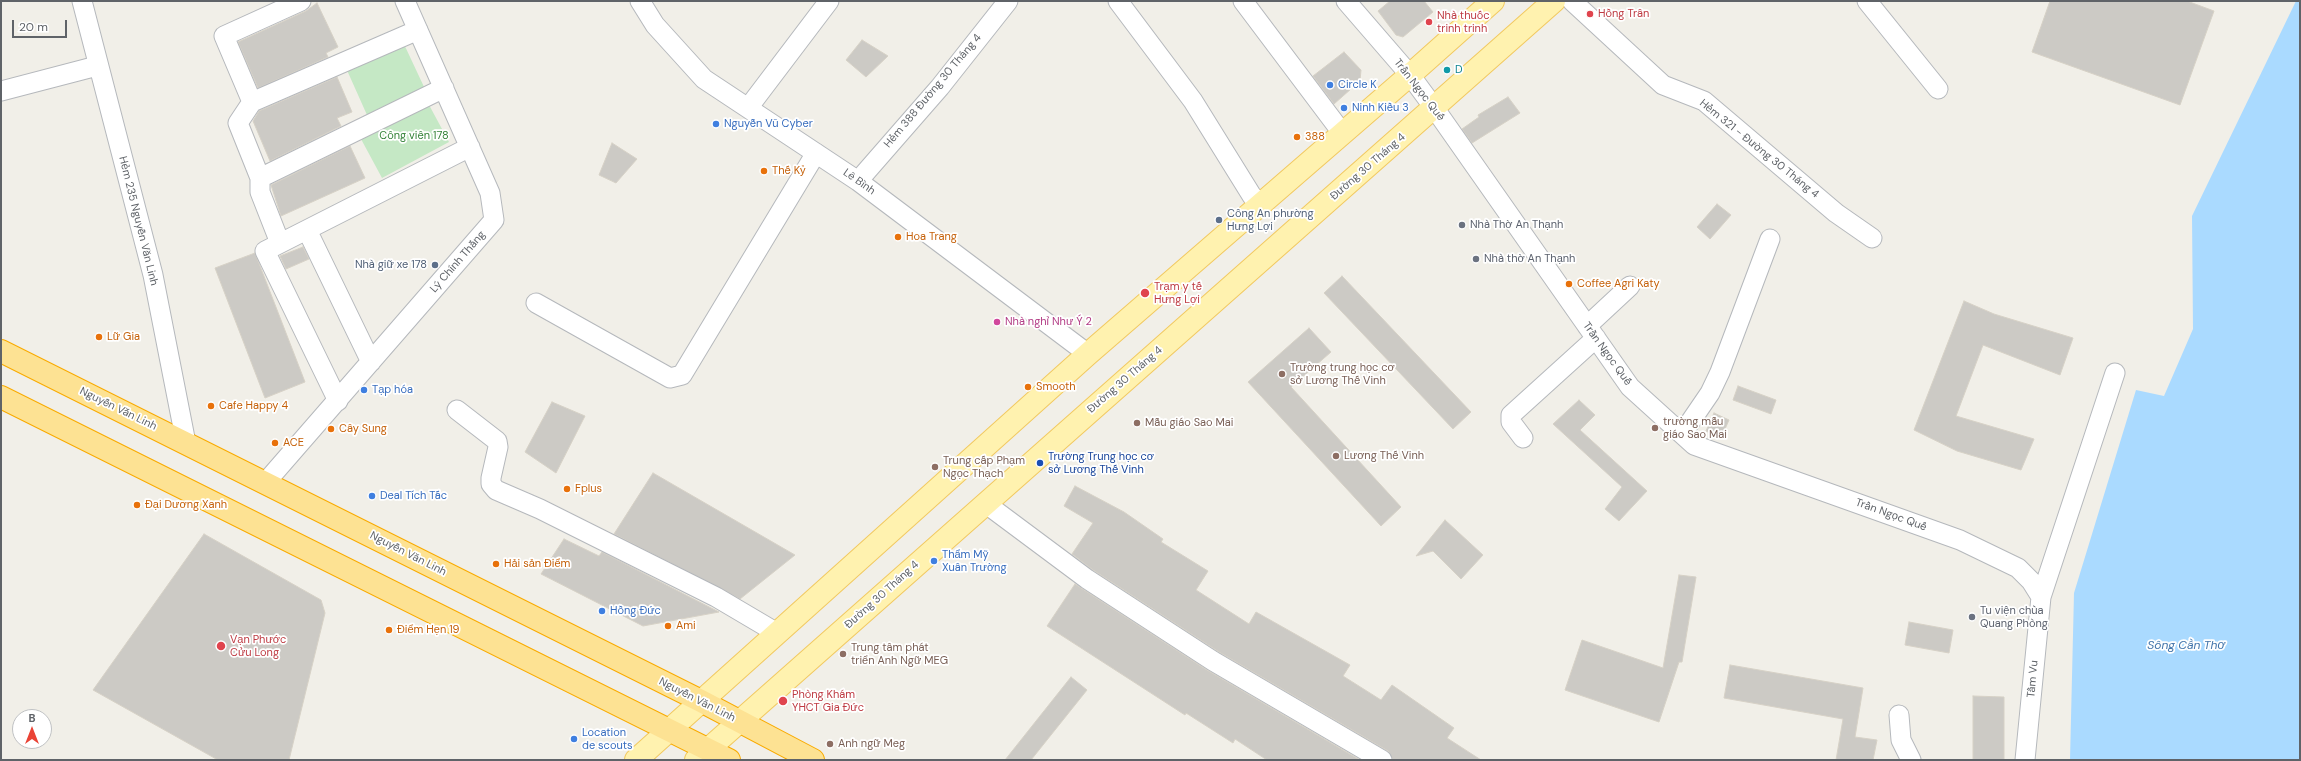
<!DOCTYPE html>
<html>
<head>
<meta charset="utf-8">
<style>
	body { margin:0 }
	#map { position:relative; width:2301px; height:761px; overflow:hidden; background:#f1efe8; font-family:"DM Sans",sans-serif }
	canvas { display:block }
	.frame { position:absolute; inset:0; border:2px solid #5f6368; pointer-events:none }
	.north { position:absolute; left:12px; top:709px; width:40px; height:40px; box-sizing:border-box; background:#fff; border:1px solid #bfc1c3; border-radius:50%; rotate:0deg; font-size:11px; font-weight:700; line-height:16px; text-align:center; color:#5f6368 }
	.north::after { content:''; display:block; margin:auto; width:14px; height:18px; background:#ea4335; clip-path:polygon(50% 0,100% 100%,50% 72%,0 100%) }
	.scale { position:absolute; left:12px; top:20px; width:55px; height:18px; box-sizing:border-box; border:2px solid #5f6368; border-top:0; padding-left:5px; font-size:12px; line-height:14px; white-space:nowrap; color:#5f6368; -webkit-text-stroke:3px #fff; paint-order:stroke }
</style>
</head>
<body>
<div id="map">
<canvas width="2301" height="761"></canvas>
<div class="frame"></div>
<div class="north">B</div>
<div class="scale">20 m</div>
</div>
<script>
const ctx = document.querySelector('canvas').getContext('2d');
ctx.lineJoin = 'round';
function paint(path, color) { ctx.fillStyle = color; ctx.fill(path, 'evenodd'); }
const toPath = rows => new Path2D(rows.map(r => 'M' + r).join(''));
function stroke(path, color, width, dash) { ctx.strokeStyle = color; ctx.lineWidth = width; ctx.lineCap = dash ? 'butt' : 'round'; ctx.setLineDash(dash || []); ctx.stroke(path); }
function drawText(font, color, halo, rows, align = 'center') {
  ctx.font = font + ' "DM Sans",sans-serif'; ctx.lineWidth = 3.5; ctx.setLineDash([]); ctx.textBaseline = 'middle'; ctx.strokeStyle = halo; ctx.fillStyle = color; for (const [text, x, y, turn = 0] of rows) {
    ctx.save(); ctx.translate(x, y); ctx.rotate((+turn || 0) * Math.PI / 180); ctx.textAlign = isNaN(turn) ? turn : align; if (halo) ctx.strokeText(text, 0, 0); ctx.fillText(text, 0, 0); ctx.restore();
  }
}
paint(toPath([
	[403,42,425,89,367,115,346,68],
	[428,103,449,142,382,178,361,139]
]), '#c5e8c5');
paint(toPath([
	[2296,1,2300,1,2300,760,2070,760,2074,593,2136,390,2164,396,2193,329,2192,216]
]), '#aadaff');
const building = toPath([
	[1390,1,1424,1,1433,12,1403,37,1396,35,1378,11,1390,1],
	[2050,1,2187,1,2214,11,2180,105,2032,52,2050,1],
	[317,3,338,47,326,53,328,57,258,88,238,42,306,11,317,3],
	[862,40,888,56,866,77,846,60,862,40],
	[1344,52,1361,70,1360,81,1334,104,1313,76,1344,52],
	[337,77,352,112,337,118,341,126,270,161,253,121,259,111,337,77],
	[1508,97,1520,113,1472,143,1462,129,1479,117,1478,115,1508,97],
	[612,143,637,159,616,183,599,175,612,143],
	[350,146,365,178,281,216,271,185,350,146],
	[1717,204,1731,215,1710,239,1697,227,1717,204],
	[303,247,309,259,286,269,280,256,303,247],
	[255,253,305,382,265,398,215,268,255,253],
	[1342,276,1471,412,1453,429,1324,293,1342,276],
	[1964,301,1994,314,2073,338,2060,375,1983,345,1956,416,2034,439,2021,470,1957,451,1914,430,1964,301],
	[1309,328,1331,352,1291,387,1401,507,1381,526,1248,382,1309,328],
	[1738,386,1776,400,1771,414,1733,400,1738,386],
	[1579,400,1595,415,1580,430,1647,491,1619,521,1605,509,1622,487,1553,424,1579,400],
	[552,402,585,416,556,473,525,452,552,402],
	[1714,413,1729,420,1721,438,1706,431,1714,413],
	[653,473,795,555,740,599,614,534,653,473],
	[1075,486,1124,512,1163,539,1161,542,1208,571,1196,590,1249,624,1256,612,1350,665,1343,676,1381,700,1392,685,1454,728,1447,738,1481,760,1393,760,1388,751,1219,652,1093,570,1072,554,1093,523,1064,506,1075,486],
	[1445,520,1483,555,1461,579,1433,551,1416,556,1445,520],
	[204,534,321,600,325,613,289,760,218,760,93,690,204,534],
	[564,539,599,556,602,552,719,612,643,626,541,574,564,539],
	[1679,575,1696,577,1682,662,1679,662,1659,722,1565,690,1582,640,1663,668,1679,575],
	[1075,584,1207,670,1360,760,1267,760,1235,739,1233,743,1186,713,1185,715,1047,626,1075,584],
	[1909,622,1953,630,1949,653,1905,645,1909,622],
	[1730,665,1863,688,1855,737,1877,740,1873,760,1836,760,1843,719,1724,698,1730,665],
	[1071,677,1087,690,1031,760,1005,760,1071,677],
	[1973,696,2004,697,2004,760,1973,760,1973,696]
]);
paint(building, '#cccac5');
stroke(building, '#d6d1c6', 1);
const minor = toPath([
	[82,1,153,275,186,443],
	[640,1,655,25,704,79,858,181,1088,354],
	[1118,1,1193,101,1252,196,1262,204],
	[1243,1,1343,134],
	[1346,1,1410,75,1435,109,1630,387,1694,445,1960,540,2018,568,2031,581,2041,597],
	[1572,1,1663,85,1704,101,1836,213,1872,238],
	[1867,1,1938,89],
	[1,91,97,66],
	[252,102,418,30],
	[748,108,829,1],
	[260,178,444,88],
	[858,181,940,87,1008,1],
	[307,230,371,362],
	[280,243,260,192,260,178,238,123,252,102,224,36,301,1],
	[536,303,670,378,682,375,816,153],
	[1587,326,1630,286],
	[338,401,265,251,470,147],
	[457,410,497,441,498,447,491,478,491,484,496,490,540,509,716,597,777,633],
	[1682,434,1710,393,1720,372,1770,239],
	[1523,438,1511,422,1511,415,1596,338],
	[266,482,494,220,490,193,405,1],
	[985,503,1087,579,1213,661,1382,760],
	[1899,715,1901,740,1911,760],
	[2025,760,2041,597,2115,373]
]);
const major = toPath([
	[636,760,1088,354,1410,75,1493,1],
	[696,760,1554,1]
]);
const highway = toPath([
	[1,351,701,701,813,760],
	[1,397,729,760]
]);
stroke(minor, '#b5b8bc', 21);
stroke(major, '#f2c960', 24);
stroke(highway, '#f9ab00', 24);
stroke(minor, '#fff', 19);
stroke(major, '#fff2af', 22);
stroke(highway, '#fde293', 22);
for (const [x, y, r, color] of [
	[1590,14,4,"#e0444e"],
	[1429,22,4,"#e0444e"],
	[1447,70,4,"#0f9aa8"],
	[1330,85,4,"#3f7fe0"],
	[1344,108,4,"#3f7fe0"],
	[716,124,4,"#3f7fe0"],
	[1297,137,4,"#e8710a"],
	[764,171,4,"#e8710a"],
	[1219,220,4,"#5c6f8a"],
	[1462,225,4,"#6b7280"],
	[898,237,4,"#e8710a"],
	[1476,259,4,"#6b7280"],
	[435,265,4,"#5c6f8a"],
	[1569,284,4,"#e8710a"],
	[1145,293,5,"#e0444e"],
	[997,322,4,"#d1479c"],
	[99,337,4,"#e8710a"],
	[1282,374,4,"#8d6e63"],
	[1028,387,4,"#e8710a"],
	[364,390,4,"#3f7fe0"],
	[211,406,4,"#e8710a"],
	[1137,423,4,"#8d6e63"],
	[1655,428,4,"#8d6e63"],
	[331,429,4,"#e8710a"],
	[275,443,4,"#e8710a"],
	[1336,456,4,"#8d6e63"],
	[1040,463,4,"#1a4fb4"],
	[935,467,4,"#8d6e63"],
	[567,489,4,"#e8710a"],
	[372,496,4,"#3f7fe0"],
	[137,505,4,"#e8710a"],
	[934,561,4,"#3f7fe0"],
	[496,564,4,"#e8710a"],
	[602,611,4,"#3f7fe0"],
	[1972,617,4,"#6b7280"],
	[668,626,4,"#e8710a"],
	[389,630,4,"#e8710a"],
	[221,646,5,"#e0444e"],
	[843,654,4,"#8d6e63"],
	[783,701,5,"#e0444e"],
	[574,739,4,"#3f7fe0"],
	[830,744,4,"#8d6e63"]
]) { const dot = new Path2D(); dot.arc(x, y, r, 0, 2 * Math.PI); ctx.fillStyle = color; ctx.fill(dot); stroke(dot, '#fff', 1.5); }
drawText('11px', '#be3a42', '#fff', [
	["Hồng Trân",1598,14],
	["Nhà thuốc",1437,16],
	["trinh trinh",1437,29],
	["Trạm y tế",1154,287],
	["Hưng Lợi",1154,300],
	["Vạn Phước",230,640],
	["Cửu Long",230,653],
	["Phòng Khám",792,695],
	["YHCT Gia Đức",792,708]
], 'left');
drawText('11px', '#0d838f', '#fff', [
	["D",1455,70]
], 'left');
drawText('11px', '#366cbe', '#fff', [
	["Circle K",1338,85],
	["Ninh Kiều 3",1352,108],
	["Nguyễn Vũ Cyber",724,124],
	["Tạp hóa",372,390],
	["Deal Tích Tắc",380,496],
	["Thẩm Mỹ",942,555],
	["Xuân Trường",942,568],
	["Hồng Đức",610,611],
	["Location",582,733],
	["de scouts",582,746]
], 'left');
drawText('11px', '#5f6368', '#fff', [
	["Trần Ngọc Quế",1419,90,52],
	["Hẻm 388 Đường 30 Tháng 4",933,91,-50],
	["Hẻm 321 - Đường 30 Tháng 4",1759,149,39],
	["Đường 30 Tháng 4",1368,167,-41],
	["Lê Bình",859,182,35],
	["Hẻm 235 Nguyễn Văn Linh",138,221,76],
	["Lý Chính Thắng",458,262,-49],
	["Trần Ngọc Quế",1607,354,54],
	["Đường 30 Tháng 4",1125,380,-41],
	["Nguyễn Văn Linh",118,409,26],
	["Trần Ngọc Quế",1891,515,20],
	["Nguyễn Văn Linh",408,554,27],
	["Đường 30 Tháng 4",882,595,-42],
	["Tầm Vu",2033,679,-85],
	["Nguyễn Văn Linh",697,700,27]
]);
drawText('11px', '#348238', '#fff', [
	["Công viên 178",414,136]
]);
drawText('11px', '#c56008', '#fff', [
	["388",1305,137],
	["Thế Kỷ",772,171],
	["Hoa Trang",906,237],
	["Coffee Agri Katy",1577,284],
	["Lữ Gia",107,337],
	["Smooth",1036,387],
	["Cafe Happy 4",219,406],
	["Cây Sung",339,429],
	["ACE",283,443],
	["Fplus",575,489],
	["Đại Dương Xanh",145,505],
	["Hải sản Điểm",504,564],
	["Ami",676,626],
	["Điểm Hẹn 19",397,630]
], 'left');
drawText('11px', '#4e5e75', '#fff', [
	["Công An phường",1227,214],
	["Hưng Lợi",1227,227],
	["Nhà giữ xe 178",427,265,"right"]
], 'left');
drawText('11px', '#5b616d', '#fff', [
	["Nhà Thờ An Thạnh",1470,225],
	["Nhà thờ An Thạnh",1484,259],
	["Tu viện chùa",1980,611],
	["Quang Phòng",1980,624]
], 'left');
drawText('11px', '#b23c85', '#fff', [
	["Nhà nghỉ Như Ý 2",1005,322]
], 'left');
drawText('11px', '#785e54', '#fff', [
	["Trường trung học cơ",1290,368],
	["sở Lương Thế Vinh",1290,381],
	["trường mẫu",1663,422],
	["giáo Sao Mai",1663,435],
	["Mẫu giáo Sao Mai",1145,423],
	["Lương Thế Vinh",1344,456],
	["Trung cấp Phạm",943,461],
	["Ngọc Thạch",943,474],
	["Trung tâm phát",851,648],
	["triển Anh Ngữ MEG",851,661],
	["Anh ngữ Meg",838,744]
], 'left');
drawText('11px', '#164399', '#fff', [
	["Trường Trung học cơ",1048,457],
	["sở Lương Thế Vinh",1048,470]
], 'left');
drawText('italic 12px', '#4174aa', '#fff', [
	["Sông Cần Thơ",2186,646]
]);
</script>
</body>
</html>
